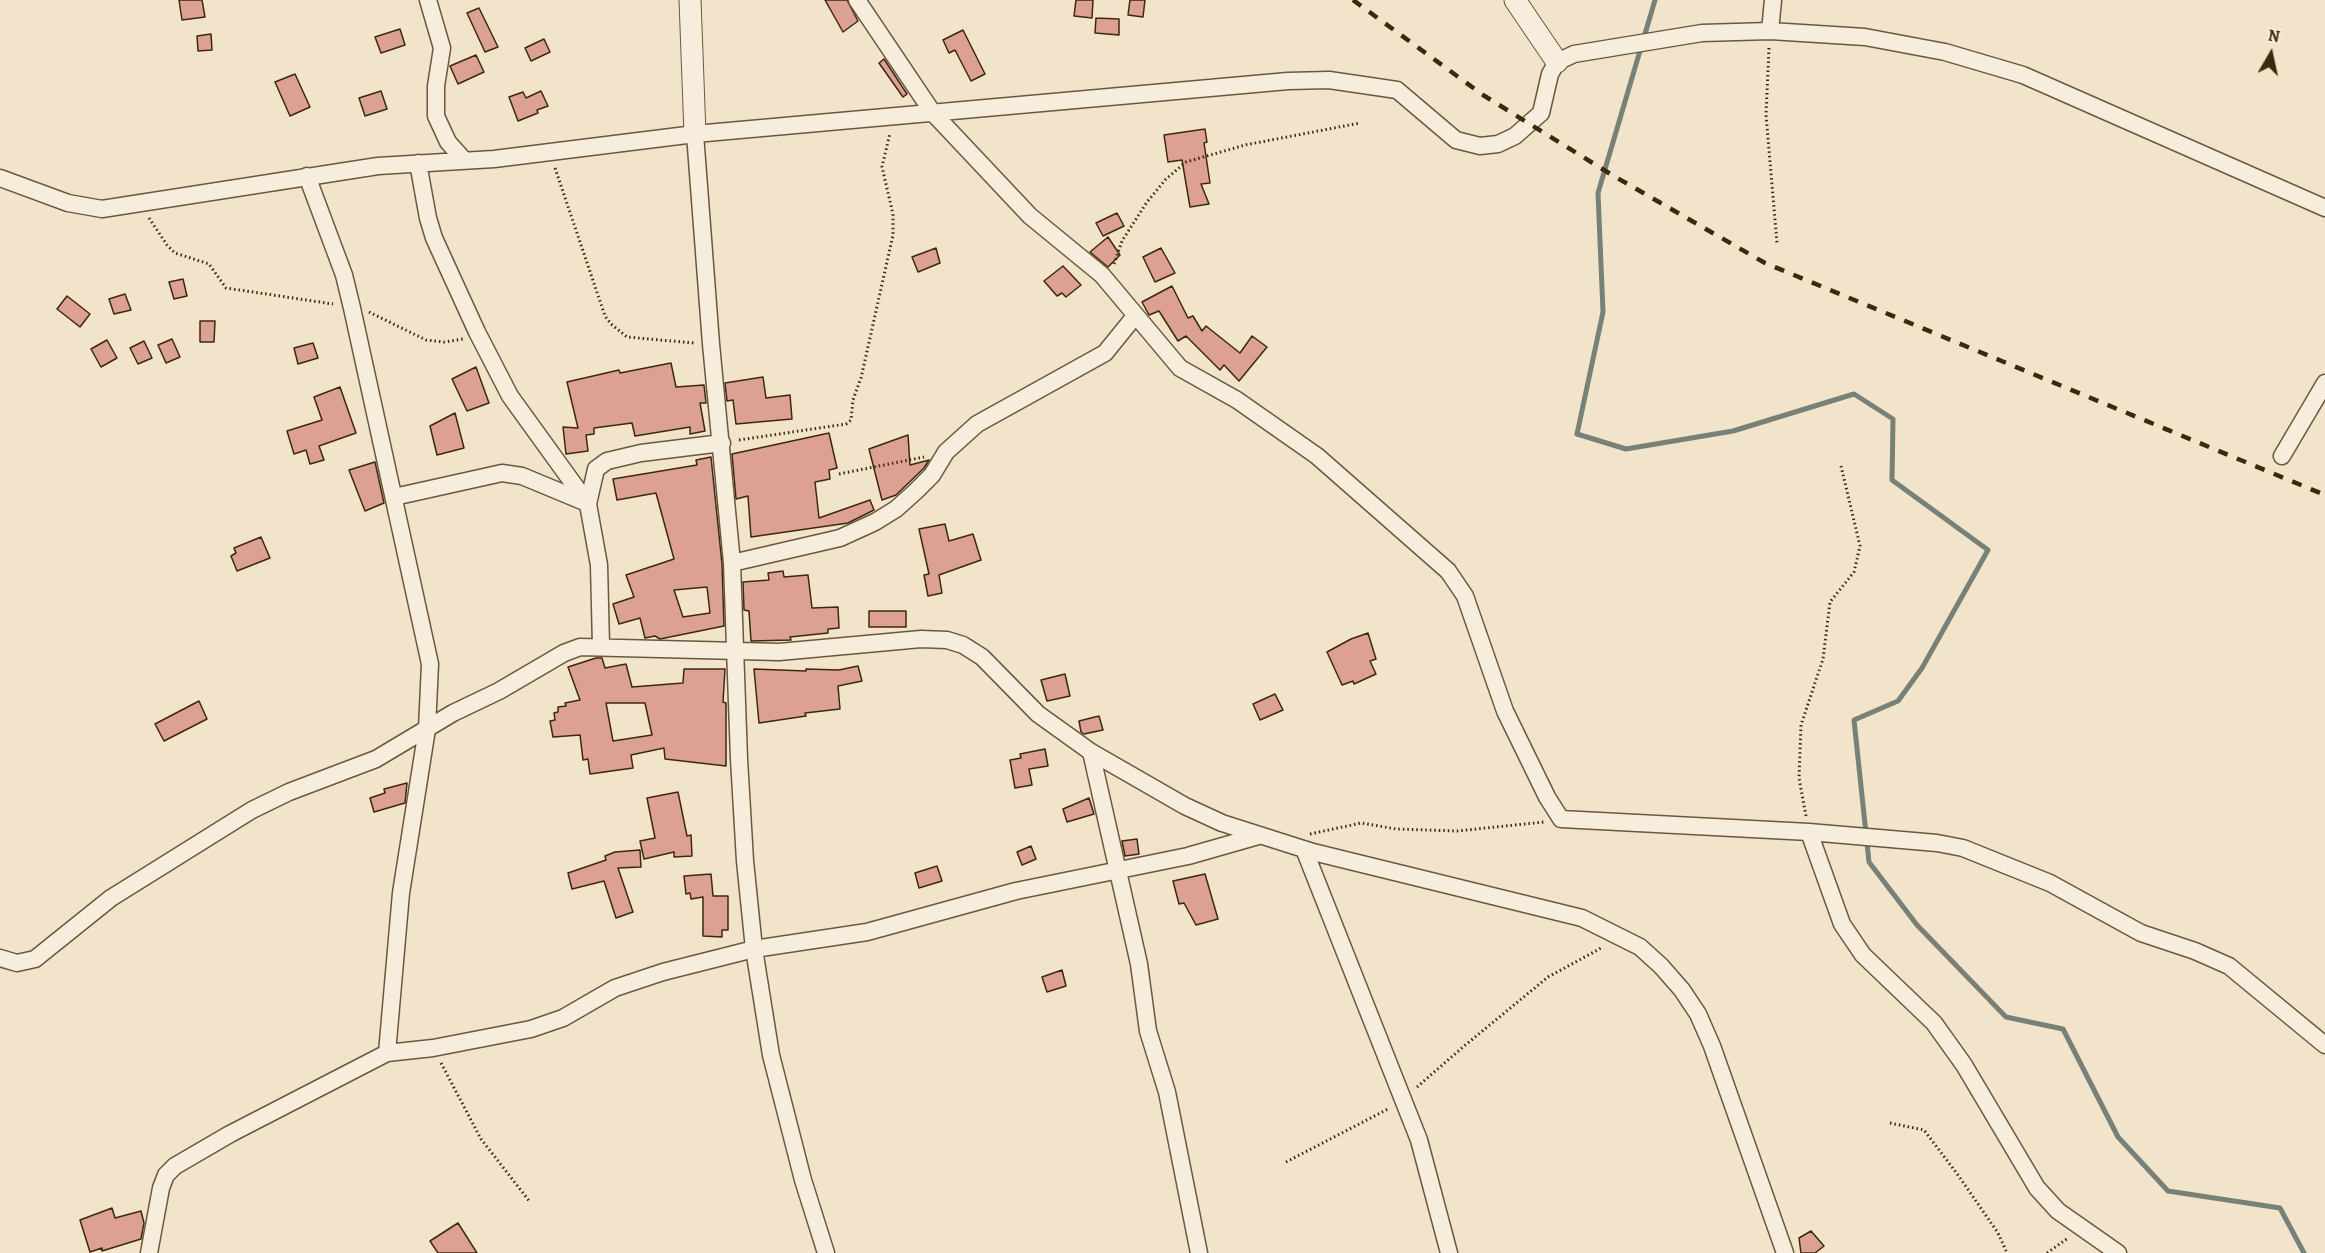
<!DOCTYPE html>
<html>
<head>
<meta charset="utf-8">
<style>
	body { margin:0 }
	#map { position:relative; width:2325px; height:1253px; overflow:hidden; background:#f2e4ca; font-family:Alegreya,serif }
	canvas { display:block }
	.north { position:absolute; left:2241px; top:24px; width:60px; height:60px; -webkit-text-stroke:4px #f7eddd; paint-order:stroke; rotate:9deg; font-size:16px; font-weight:700; line-height:24px; text-align:center; color:#3c290c }
	.north::after { content:''; display:block; margin:auto; width:21px; height:27px; background:#3c290c; clip-path:polygon(50% 0,100% 100%,50% 72%,0 100%) }
</style>
</head>
<body>
<div id="map">
<canvas width="2325" height="1253"></canvas>
<div class="north">N</div>
</div>
<script>
const ctx = document.querySelector('canvas').getContext('2d');
ctx.lineJoin = 'round';
const toPath = rows => new Path2D(rows.map(r => 'M' + r).join(''));
function stroke(path, color, width, dash) { ctx.strokeStyle = color; ctx.lineWidth = width; ctx.lineCap = dash ? 'butt' : 'round'; ctx.setLineDash(dash || []); ctx.stroke(path); }
function paint(path, color) { ctx.fillStyle = color; ctx.fill(path, 'evenodd'); }
stroke(toPath([
	[1655,0,1598,193,1603,312,1577,434,1626,449,1733,431,1854,394,1893,419,1892,480,1988,550,1922,668,1898,701,1854,720,1869,862,1917,925,2006,1017,2063,1029,2118,1137,2168,1191,2280,1208,2304,1253]
]), '#778178', 5);
const building = toPath([
	[179,0,202,0,205,17,182,20,179,0],
	[825,0,847,0,858,21,843,32,825,0],
	[1076,0,1093,0,1092,18,1074,16,1076,0],
	[1130,0,1145,0,1143,17,1128,15,1130,0],
	[479,8,498,47,485,52,467,13,479,8],
	[1096,18,1119,19,1119,35,1095,33,1096,18],
	[400,29,405,45,381,53,375,37,400,29],
	[963,30,985,74,971,81,955,50,949,53,943,40,963,30],
	[211,34,212,50,198,51,197,36,211,34],
	[544,39,550,52,531,61,525,48,544,39],
	[476,55,484,72,458,84,450,66,476,55],
	[884,59,907,94,903,97,879,63,884,59],
	[295,74,310,107,290,116,275,82,295,74],
	[381,91,387,109,365,116,359,98,381,91],
	[541,91,548,106,537,110,538,113,518,121,509,97,523,92,526,98,541,91],
	[1205,129,1207,142,1204,143,1210,183,1201,184,1209,204,1190,207,1182,160,1168,162,1164,135,1205,129],
	[1117,213,1124,226,1103,236,1096,223,1117,213],
	[1108,237,1120,255,1108,267,1090,252,1108,237],
	[936,248,940,263,918,272,912,257,936,248],
	[1161,248,1175,273,1155,282,1143,257,1161,248],
	[1063,266,1081,285,1066,297,1062,293,1057,296,1044,281,1063,266],
	[183,279,187,296,174,299,169,282,183,279],
	[1172,286,1188,318,1193,316,1202,331,1206,326,1240,353,1252,336,1267,347,1239,381,1224,365,1220,370,1186,336,1178,341,1159,311,1149,315,1142,302,1172,286],
	[125,294,131,310,114,314,109,299,125,294],
	[67,296,90,314,80,327,57,309,67,296],
	[200,321,215,321,214,342,200,342,200,321],
	[172,339,180,357,166,363,158,345,172,339],
	[107,340,117,358,101,367,91,349,107,340],
	[144,341,152,358,138,364,130,348,144,341],
	[313,343,318,358,298,364,294,348,313,343],
	[671,363,676,387,704,385,706,403,700,403,705,431,690,434,690,427,635,436,632,423,594,428,594,434,586,435,588,451,566,454,563,427,578,428,567,382,619,370,620,373,671,363],
	[476,367,489,403,467,411,452,379,476,367],
	[763,377,766,398,790,395,792,419,736,424,733,400,727,401,725,383,763,377],
	[340,387,356,433,319,446,324,460,310,464,306,450,294,454,287,431,322,420,314,397,340,387],
	[455,413,464,448,437,455,430,426,455,413],
	[829,433,837,468,829,470,830,479,815,482,819,518,870,500,874,510,848,523,751,537,748,496,736,499,732,454,829,433],
	[908,435,910,465,929,460,924,468,896,495,882,500,869,449,908,435],
	[711,457,722,564,724,626,660,639,655,636,645,638,640,618,619,624,613,604,634,597,626,575,674,559,656,493,617,500,613,479,697,465,696,460,711,457],
	[707,587,710,613,683,617,674,590,707,587],
	[375,462,384,503,365,511,349,470,375,462],
	[945,524,949,541,973,534,981,560,939,575,942,593,928,596,924,575,929,574,919,529,945,524],
	[261,537,270,558,237,571,231,556,236,553,234,548,261,537],
	[783,571,784,577,808,575,812,608,838,607,839,628,828,629,828,633,790,637,791,640,751,641,749,611,744,610,743,582,769,580,768,573,783,571],
	[869,611,906,611,906,627,869,627,869,611],
	[1368,633,1376,659,1370,661,1376,674,1354,684,1353,681,1342,685,1327,652,1351,639,1368,633],
	[596,658,602,658,605,668,626,664,632,687,683,683,684,669,725,669,723,702,726,703,726,766,665,759,664,748,631,755,633,768,590,774,588,759,583,760,580,735,553,737,550,721,555,720,554,713,558,712,558,707,566,706,565,703,580,700,568,667,596,658],
	[606,703,645,703,652,735,613,741,606,703],
	[858,666,862,681,838,686,840,709,805,713,806,716,759,723,754,669,806,671,806,669,839,670,858,666],
	[1065,674,1070,696,1047,701,1041,680,1065,674],
	[1275,694,1283,710,1260,720,1253,704,1275,694],
	[199,701,207,719,164,741,155,724,199,701],
	[1099,716,1103,730,1084,734,1081,732,1079,721,1099,716],
	[1045,749,1048,766,1029,769,1032,785,1015,788,1010,760,1021,758,1020,754,1045,749],
	[407,783,405,803,374,812,370,798,385,793,384,789,407,783],
	[678,792,687,836,691,835,692,856,674,857,674,852,644,859,640,841,655,838,647,798,678,792],
	[1089,798,1094,814,1067,822,1063,809,1089,798],
	[1137,839,1139,854,1125,856,1122,841,1137,839],
	[1031,846,1036,859,1022,865,1017,852,1031,846],
	[640,850,641,867,618,868,633,912,616,918,604,881,572,889,568,873,606,860,605,856,615,852,640,850],
	[937,866,942,881,919,888,915,873,937,866],
	[711,874,713,896,728,896,728,930,722,930,722,937,703,936,703,897,691,899,690,893,686,894,684,876,711,874],
	[1205,874,1218,919,1196,925,1184,903,1179,904,1173,881,1205,874],
	[1062,970,1066,986,1047,992,1042,977,1062,970],
	[112,1208,115,1218,141,1211,144,1223,141,1239,102,1251,102,1248,90,1252,80,1220,112,1208],
	[458,1223,477,1253,438,1253,430,1241,458,1223],
	[1811,1231,1824,1246,1815,1253,1801,1253,1799,1238,1811,1231]
]);
paint(building, '#dda095');
stroke(building, '#3c290c', 1.5);
const minor = toPath([
	[428,0,442,48,436,86,436,116,448,142,464,160],
	[857,0,933,113,1030,216,1102,275,1180,368,1237,400,1317,456,1448,571,1465,596,1505,711,1547,797,1561,819,1809,832,1937,843,1963,848,2050,883,2141,933,2195,951,2229,966,2325,1045],
	[1770,31,1773,0],
	[695,134,711,344,732,563,739,759,745,861,754,949,771,1055,803,1180,826,1253],
	[418,163,428,218,434,238,477,332,510,396,588,504],
	[307,176,344,275,352,308,430,664,427,729,401,893,387,1053],
	[0,178,68,203,102,209,378,166,494,159,695,134,1288,81,1329,80,1397,90,1456,140,1480,146,1498,144,1515,136,1541,113,1550,74,1557,62,1574,54,1702,33,1770,31,1865,37,1945,52,2023,75,2325,208],
	[2282,456,2325,383],
	[394,497,502,473,522,476,587,503],
	[732,563,840,538,875,522,896,509,915,492,932,475,946,452,977,424,1105,353,1135,316],
	[601,646,599,565,588,504,596,469,607,461,641,453,722,443],
	[1091,752,1139,964,1148,1031,1167,1092,1199,1253],
	[1809,832,1842,924,1863,955,1934,1023,1964,1065,2037,1188,2058,1211,2118,1253],
	[1304,849,1419,1140,1449,1253],
	[0,958,17,963,35,959,111,898,252,810,289,792,376,759,453,713,499,691,564,653,580,647,779,652,921,639,947,640,963,645,982,657,1038,714,1091,752,1185,806,1222,823,1313,852,1582,918,1640,947,1661,966,1682,990,1698,1014,1712,1046,1785,1253],
	[149,1253,161,1188,166,1175,175,1166,230,1134,387,1053,433,1048,531,1029,563,1018,615,988,663,972,754,949,867,932,1016,891,1188,856,1258,836]
]);
const tertiary = toPath([
	[690,0,695,134],
	[1515,0,1557,62]
]);
stroke(minor, '#6a583c', 19);
stroke(tertiary, '#6a583c', 23);
stroke(toPath([
	[1769,48,1766,115,1777,243],
	[555,168,605,316,611,324,627,337,694,343],
	[149,218,167,245,175,253,209,264,226,288,333,304],
	[1114,264,1122,241,1147,202,1166,179,1186,162,1245,145,1360,123],
	[369,312,426,340,444,342,463,339],
	[739,440,846,424,851,420,853,400,861,378,893,235,893,214,882,167,890,133],
	[839,474,924,457],
	[1806,816,1799,778,1801,725,1823,659,1830,602,1854,572,1860,546,1841,466],
	[1310,834,1361,823,1396,829,1457,831,1544,822],
	[441,1063,481,1139,530,1202],
	[1417,1087,1463,1047,1548,977,1603,947],
	[1890,1123,1924,1130,1958,1175,1998,1233,2007,1253],
	[1286,1162,1388,1109],
	[2047,1253,2068,1238]
]), '#3c290c', 3, [1.5, 3]);
stroke(minor, '#f7eddd', 16);
stroke(tertiary, '#f7eddd', 21);
stroke(toPath([
	[1353,0,1483,95,1612,175,1765,263,2325,495]
]), '#3c290c', 4.5, [10, 10]);
</script>
</body>
</html>
